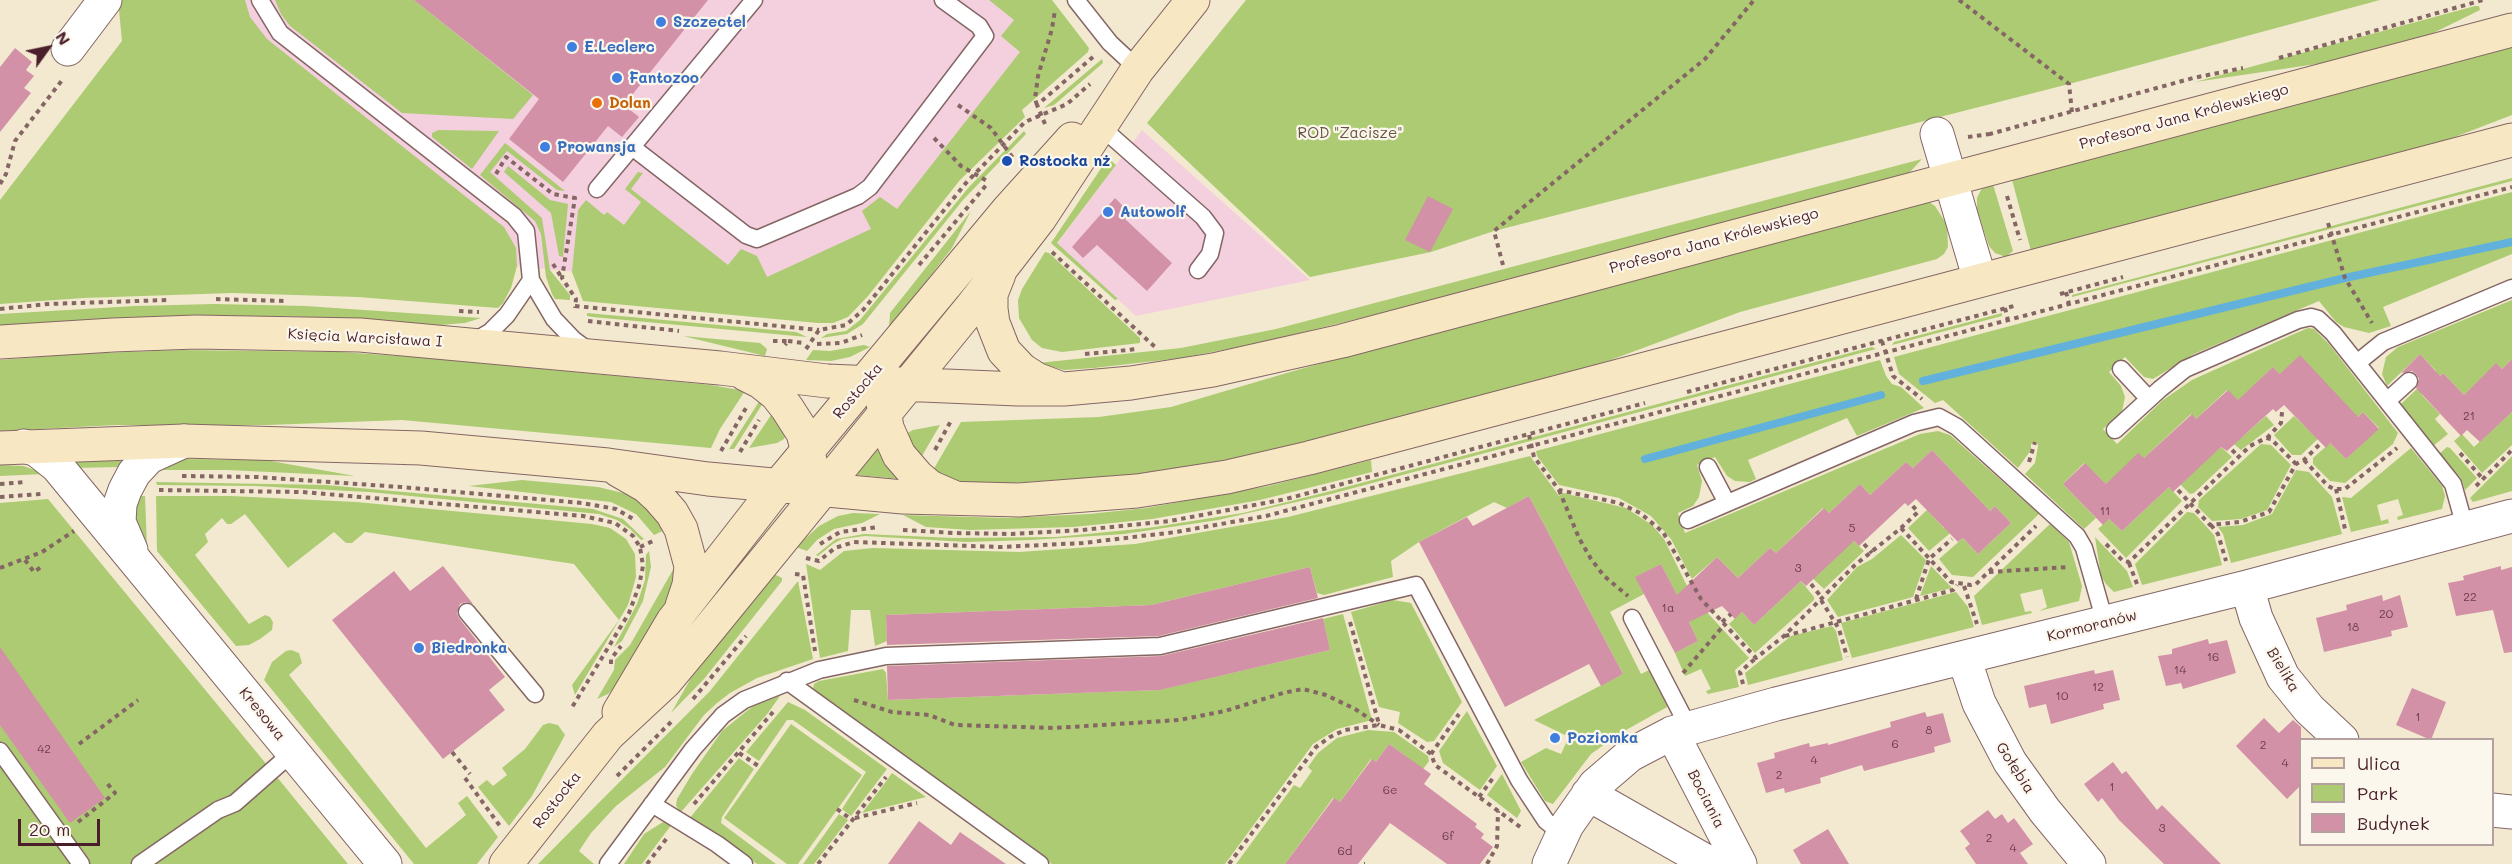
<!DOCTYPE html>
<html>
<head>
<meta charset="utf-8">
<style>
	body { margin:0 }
	#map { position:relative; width:2512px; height:864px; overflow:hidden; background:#f2e9d0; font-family:Mali,sans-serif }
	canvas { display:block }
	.legend { position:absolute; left:2299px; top:738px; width:195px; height:108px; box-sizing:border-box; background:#fbf7ec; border:2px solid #b4a19f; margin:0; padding:8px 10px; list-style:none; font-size:18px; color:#4a1f2b }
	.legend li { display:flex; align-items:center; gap:12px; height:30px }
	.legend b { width:30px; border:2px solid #b4a19f }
	.north { position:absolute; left:18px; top:18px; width:60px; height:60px; -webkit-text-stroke:4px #fbf7ec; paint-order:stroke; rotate:57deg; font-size:16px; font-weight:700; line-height:24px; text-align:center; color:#4a1f2b }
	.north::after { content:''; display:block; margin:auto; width:21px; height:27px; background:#4a1f2b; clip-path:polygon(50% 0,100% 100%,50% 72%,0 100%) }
	.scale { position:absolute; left:18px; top:819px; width:82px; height:27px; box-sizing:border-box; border:3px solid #4a1f2b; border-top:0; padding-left:8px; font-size:18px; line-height:21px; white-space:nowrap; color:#4a1f2b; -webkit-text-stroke:4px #fbf7ec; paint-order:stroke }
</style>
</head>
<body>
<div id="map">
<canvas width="2512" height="864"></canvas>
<ul class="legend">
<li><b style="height:8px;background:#f7e8c3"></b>Ulica</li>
<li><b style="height:16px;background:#accb72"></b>Park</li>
<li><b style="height:16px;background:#d391a7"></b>Budynek</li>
</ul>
<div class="north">N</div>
<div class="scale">20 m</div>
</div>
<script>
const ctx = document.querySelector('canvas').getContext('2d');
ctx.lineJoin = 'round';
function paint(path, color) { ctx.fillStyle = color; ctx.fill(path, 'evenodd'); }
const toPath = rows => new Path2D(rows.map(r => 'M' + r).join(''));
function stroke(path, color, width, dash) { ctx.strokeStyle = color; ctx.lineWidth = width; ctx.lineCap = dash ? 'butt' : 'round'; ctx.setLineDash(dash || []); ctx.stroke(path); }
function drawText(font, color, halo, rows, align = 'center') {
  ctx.font = font + ' Mali,sans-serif'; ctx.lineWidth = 4.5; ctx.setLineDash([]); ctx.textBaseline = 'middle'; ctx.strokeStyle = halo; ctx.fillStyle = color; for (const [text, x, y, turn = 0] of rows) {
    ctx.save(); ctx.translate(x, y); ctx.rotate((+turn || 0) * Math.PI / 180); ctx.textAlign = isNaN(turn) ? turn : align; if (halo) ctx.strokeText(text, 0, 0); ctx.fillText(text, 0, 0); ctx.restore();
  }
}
paint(toPath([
	[182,0,1011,0,1054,34,894,235,767,290,238,240],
	[1142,130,1310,280,1136,316,1057,244]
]), '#f4cfde');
paint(toPath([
	[118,0,245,0,250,17,267,39,504,227,516,248,517,266,511,288,503,303,498,308,358,297,232,293,83,298,0,304,0,200,122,41],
	[275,0,414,0,533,95,513,119,402,113,290,26,281,14],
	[989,0,1052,0,1089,48,1088,52,1022,110,1025,117,960,180,868,296,848,317,833,323,818,323,583,301,572,272,578,210,586,200,604,215,607,212,624,225,641,202,625,189,638,172,643,173,631,189,728,265,741,249,757,256,767,277,871,229,862,211,880,197,897,209,1020,52,1001,36,1014,20],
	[1246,0,2380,0,2069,84,1494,231,1431,252,1310,277,1147,123],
	[2475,6,2479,6,2480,10,2417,41,2330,62,2195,82],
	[2512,43,2512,115,2447,140,2031,251,2011,176],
	[1102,59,1103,63,1054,105,1044,108],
	[438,130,499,131,472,169,432,137,432,133],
	[1024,131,1026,134,963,200,863,324,847,334,821,338,827,334,846,331,860,320,969,187],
	[505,143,565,191,557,190,507,151,490,172,542,218,550,270,570,295,570,300,555,299,552,294,546,277,541,234,535,221,480,175],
	[1108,158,1116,165,1057,243,1118,299,1115,300,1051,243],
	[1922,159,1910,172,1901,177,1507,282,1259,343,1181,358,1094,368,1064,370,1038,363,1181,348,1276,329],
	[508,166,550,200,568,204,563,257,559,256,551,213,504,172],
	[2512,178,2512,181,2072,297,2072,295],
	[1992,181,2013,251,2006,257,1995,253,1989,246,1977,210,1977,198,1981,190],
	[2512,192,2512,254,2383,307,2391,326,2369,333,2344,327,2336,322,2319,301,2194,354,2153,379,2144,377,2125,357,2109,372,2121,386,2125,397,2122,411,2103,429,2117,444,2163,400,2192,380,2294,334,2308,328,2314,329,2329,344,2398,433,2393,444,2345,483,2330,481,2313,464,2313,458,2330,443,2346,459,2379,428,2363,412,2358,417,2280,374,2273,367,2238,401,2227,390,2196,419,2191,414,2144,458,2106,484,2084,463,2063,484,2096,518,2084,529,2025,474,2035,463,2038,446,2037,442,2031,444,2031,450,2018,468,1943,400,1935,403,1899,374,1894,357],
	[1926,200,1935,206,1947,225,1948,247,1944,254,1937,259,1740,312,1608,361,1375,426,1363,426,1270,451,1210,463,1123,476,996,484,957,482,932,472,961,422,1099,417,1171,407,1297,370],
	[971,211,952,248,889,329,890,313],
	[1045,252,1049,253,1140,338,1140,343,1062,352,1042,348,1032,340,1019,318,1018,300,1022,289],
	[2512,300,2512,359,2502,369,2496,364,2464,395,2443,373,2421,394,2440,414,2435,419,2448,434,2433,446,2401,404,2436,371,2420,354,2387,386,2382,374,2386,357,2398,347],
	[214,304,306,306,481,318,465,323,440,325,287,316,197,316,79,320,0,326,0,314,135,306],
	[587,313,796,332,807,337,593,317,587,316],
	[2002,313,2002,316,1892,345,1894,342],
	[683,336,760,343,767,349,765,356],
	[864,345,870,347,850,357,831,361,806,360,813,350,830,351],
	[1872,347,1876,349,1331,494,1218,520,1124,534,1031,540,966,542,865,536,842,539,833,544,818,556,816,555,836,539,864,534,953,538,1056,537,1148,528,1243,513,1331,491],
	[182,350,342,352,427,358,711,385,745,391,720,429,711,448,402,420,268,425,117,425,0,431,0,360,75,354],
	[1880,360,1886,376,1892,384,1901,387,1924,408,1857,436,1847,418,1748,460,1756,479,1750,482,1735,481,1727,476,1715,457,1697,465,1702,481,1699,497,1693,506,1678,513,1685,533,1920,434,1938,431,1950,435,2039,514,1973,577,1952,575,1939,559,1963,538,1978,554,2011,523,1995,506,1990,511,1932,450,1913,468,1906,462,1870,495,1860,484,1829,513,1823,508,1776,553,1770,548,1738,578,1717,557,1692,579,1671,539,1651,516,1619,498,1559,485,1537,456,1536,451],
	[760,400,763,403,734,449,729,449],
	[773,412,786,434,784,439,777,443,749,448],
	[2512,412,2512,445,2482,473,2454,441,2462,434,2474,447],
	[2266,416,2274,425,2241,450,2229,440,2241,438],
	[2294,416,2312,433,2322,435,2301,455,2292,455,2274,435],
	[940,425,919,461,906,434,913,430],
	[2261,444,2271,445,2291,465,2267,510,2241,519,2212,521,2198,507,2199,500],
	[879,446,901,479,856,475],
	[2221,447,2232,457,2194,493,2190,494,2176,480],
	[2447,447,2450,448,2477,478,2465,490,2461,478,2439,454],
	[2411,448,2442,486,2445,496,2442,509,2398,520,2397,517,2403,515,2398,499,2377,505,2381,521,2388,519,2389,523,2351,532,2342,497,2351,498],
	[1530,456,1559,496,1563,493,1626,508,1652,525,1664,539,1687,586,1704,609,1749,658,1735,670,1739,687,1708,694,1706,691,1711,689,1701,669,1685,676,1675,653,1698,641,1689,622,1690,621,1661,564,1636,577,1644,594,1610,612,1641,674,1651,669,1666,699,1667,707,1619,734,1591,754,1553,804,1545,801,1521,762,1546,748,1561,754,1569,737,1534,720,1623,674,1529,496,1507,508,1494,502,1419,542,1391,561,1393,577,1324,595,1317,593,1310,567,1151,605,886,615,887,641,875,646,870,610,851,610,848,651,820,658,806,564,820,570,844,551,873,548,1019,552,1135,544,1288,517],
	[2512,456,2512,491,2473,502,2470,498],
	[183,459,265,460,355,476,227,470,160,470,159,468],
	[121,460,123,461,121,467,70,468,71,461],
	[1371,460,1372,472,1260,500,1152,519,1073,527,970,530,926,527,903,515,1007,518,1089,514,1146,508,1268,486],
	[0,465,24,466,44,474,0,476],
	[2296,470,2309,472,2332,497,2342,534,2231,563,2223,534,2218,527,2243,525,2272,514],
	[522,480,598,487,627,494,643,504,665,530,654,535,636,514,611,502,469,486],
	[156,482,326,485,593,509,623,519,644,539,641,540,630,529,617,520,599,514,369,492,255,486,157,485],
	[2169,487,2182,501,2126,558,2098,529,2109,519,2122,531],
	[138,496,145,496,147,548,137,530,135,513],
	[156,496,230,496,356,502,592,524,610,528,626,539,635,554,636,577,628,605,575,695,572,685,619,620,574,564,365,532,352,543,346,543,334,532,288,568,245,514,231,524,227,524,222,518,205,534,208,542,195,555,249,624,265,615,270,617,273,622,272,630,260,639,249,645,236,646,157,551],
	[48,499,272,771,348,864,0,864,0,503],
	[1927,510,1944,528,1955,529,1929,551,1908,528],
	[2187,512,2194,513,2214,535,2222,565,2142,585,2135,564],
	[853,513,880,514,862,523,834,529,817,540,807,551,796,547,819,526,838,516],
	[2050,524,2069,542,2082,586,2079,601,2039,611,2047,607,2042,589,2020,594,2025,612,2031,611,2032,613,1982,625,1974,596],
	[1901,535,1926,560,1913,597,1838,617,1827,600,1857,567,1872,559],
	[2095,537,2127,571,2133,587,2114,592,2106,584,2101,576],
	[1854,541,1864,551,1824,589,1808,574],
	[649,551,651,567,643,601,622,641,614,647,637,604,645,580,646,555],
	[1931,566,1952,588,1920,596],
	[674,568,670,594,659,615,617,685,608,694,597,699,614,670,615,660,630,645],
	[774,574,782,578,782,581,704,679,671,713,691,678],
	[798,581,813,659,757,678,730,693,717,703,704,715,665,767,616,806,591,833,579,851,594,864,538,864,710,691],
	[1801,581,1814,597,1814,600,1755,653,1729,624,1742,612,1754,625],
	[1956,592,1968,607,1974,627,1852,658,1841,623],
	[1393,600,1411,603,1462,702,1434,741,1427,742,1398,723,1400,712,1379,707,1351,612],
	[1343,614,1372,720,1337,729,1313,744,1225,864,1052,864,815,693,813,689,814,684,819,681,883,669,886,673,888,700,1159,690,1330,650,1323,619],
	[1832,626,1836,631,1843,660,1748,685,1745,673,1791,636],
	[291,650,299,653,302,663,289,675,426,848,466,815,458,803,467,796,498,837,477,864,414,864,264,680,272,662,286,651],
	[780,696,768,713,680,813,676,805,677,799,692,774,722,731,753,706],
	[788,702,805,710,887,769,851,816,842,809,866,772,793,720,787,720,759,761,746,752],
	[1467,711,1497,766,1480,790,1443,763,1439,751],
	[549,723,558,725,565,735,532,796,509,826,478,787,487,780,493,786,507,775,502,768,525,749,543,725],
	[791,724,862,775,798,864,787,864,724,818],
	[1368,730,1394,732,1428,756,1429,761,1421,772,1407,757,1389,744,1376,762,1371,759,1340,802,1333,798,1285,864,1236,864,1294,785,1300,788,1312,771,1308,767,1318,753,1337,738],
	[739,758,754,769,722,817,721,823,776,864,757,864,689,819],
	[892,773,926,797,862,813,882,787],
	[1502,774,1521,811,1517,818,1487,795],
	[839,814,848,820,814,864,803,864],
	[663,822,672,824,642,864,624,864,644,834]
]), '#accb72');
stroke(toPath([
	[1923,381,2345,278,2512,242],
	[1645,459,1881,395]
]), '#61b1dc', 8);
paint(toPath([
	[414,0,708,0,624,105,639,117,622,137,608,126,563,182,509,139,539,99],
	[15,48,32,62,26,70,34,76,24,88,31,93,0,132,0,67],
	[1428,196,1453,209,1430,252,1405,240],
	[1115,198,1131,214,1125,219,1172,263,1147,291,1097,245,1083,258,1072,247],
	[2420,354,2440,376,2443,373,2464,395,2496,363,2502,369,2512,359,2512,412,2480,442,2467,430,2461,436,2416,388,2419,379,2416,374,2412,371,2401,373],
	[2300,355,2358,417,2363,412,2379,429,2346,459,2330,443,2326,448,2284,405,2276,412,2273,409,2227,451,2221,447,2173,492,2169,487,2122,531,2109,519,2103,525,2063,484,2085,463,2106,484,2138,453,2144,458,2192,414,2196,419,2228,390,2238,400,2273,367,2280,374],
	[1932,450,1990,511,1995,506,2011,523,1978,554,1963,538,1958,542,1916,499,1908,506,1905,503,1859,546,1854,541,1806,586,1801,581,1754,625,1742,612,1735,619,1722,606,1689,622,1698,641,1675,653,1635,577,1661,564,1677,595,1717,557,1738,578,1770,548,1776,553,1824,508,1829,513,1860,484,1870,495,1906,462,1913,468],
	[1529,496,1623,674,1601,686,1589,664,1505,707,1419,542,1467,517,1473,526],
	[443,566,473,604,466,602,460,604,457,613,459,618,505,677,489,690,505,710,443,759,332,620,394,571,410,591],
	[2501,566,2501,570,2512,567,2512,652,2504,653,2493,610,2456,616,2448,583,2464,580,2463,576],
	[1310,567,1318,598,1159,636,887,645,886,615,1151,605],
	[2382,595,2383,601,2400,595,2408,627,2391,631,2392,636,2324,652,2316,618,2347,610,2346,605],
	[1323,618,1330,650,1160,690,888,700,887,666,1161,656],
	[2208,639,2209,644,2227,640,2236,673,2183,689,2181,683,2166,686,2158,656,2172,654,2172,649],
	[0,647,105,798,70,823,0,725],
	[2094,670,2095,674,2113,670,2120,700,2103,704,2104,709,2051,724,2046,704,2029,708,2024,686],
	[2412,688,2446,702,2431,740,2396,725],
	[1925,712,1927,717,1943,713,1951,742,1934,747,1935,752,1864,771,1862,765,1820,778,1821,783,1785,793,1784,788,1766,793,1757,763,1775,758,1774,753,1809,743,1810,747,1828,743,1828,745,1891,727,1890,722],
	[2264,718,2279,733,2293,720,2301,727,2301,785,2287,799,2236,746],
	[1389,744,1431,774,1424,784,1477,824,1475,827,1484,834,1481,838,1493,847,1480,864,1447,864,1390,823,1358,864,1285,864,1334,798,1340,802,1372,759,1376,762],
	[2113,762,2122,774,2126,771,2157,810,2162,805,2221,864,2164,864,2119,820,2102,798,2098,802,2084,784],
	[1988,810,1995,819,2002,814,2008,823,2014,818,2033,844,2020,853,2028,864,1976,864,1965,848,1970,844,1960,831],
	[919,821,951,845,960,832,1006,864,888,864],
	[1828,829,1849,864,1801,864,1793,850]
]), '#d391a7');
const lane = toPath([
	[260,0,280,33,514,216,526,231,531,280,554,319,574,340,589,351],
	[1076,0,1110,43,1138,69],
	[1100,126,1203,217,1215,233,1210,254,1198,270],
	[632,147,746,235,757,239,858,196,870,187,985,36,979,26,943,0],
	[597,189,754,0],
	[473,342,490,332,507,315,531,280],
	[2357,363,2383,342,2512,288],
	[2121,369,2149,399],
	[2387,401,2409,381],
	[2115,430,2160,389,2185,369,2298,320,2311,317,2318,319,2333,333,2453,484,2465,527],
	[1708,467,1727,503],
	[1688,520,1914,423,1939,417,1957,427,2077,536,2084,548,2105,622],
	[467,612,535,694],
	[1632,618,1689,728],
	[787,681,1040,864],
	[0,751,81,864],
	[652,804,717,844,744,864],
	[140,864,218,810,235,803,293,752],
	[608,864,693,749,723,715,744,700,819,670,886,656,1160,646,1416,585,1519,780,1546,821,1562,834]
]);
const street = toPath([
	[68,49,105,0],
	[1937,134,1980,280],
	[24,446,37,450,57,466,385,864],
	[131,550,119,522,120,504,125,490,134,473,149,457,184,441],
	[2247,587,2256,618,2283,677,2309,709,2342,740],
	[1964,658,1979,703,2010,762,2045,811,2089,864],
	[1672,733,1740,864],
	[1588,794,1711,864],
	[2492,810,2512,812],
	[1549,864,1567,825,1595,785,1630,755,1672,733,1776,704,2247,587,2512,516]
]);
const secondary = toPath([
	[999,274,991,294,991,309,993,323,1004,351,1022,370,1036,379,1057,387],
	[0,342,113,335,196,332,360,335,720,368,827,381,1018,389,1064,389,1131,383,1213,370,1342,341,2512,30],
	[745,374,761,382,776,394,787,408,803,433,812,469],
	[882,396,887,428,899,455,918,477,930,487,953,497],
	[0,448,184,441,421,448,608,465,708,479,903,497,1019,500,1137,491,1227,477,1309,458,2512,140],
	[618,470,646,486,659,498,672,513,681,529,691,566,689,585,682,606],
	[619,712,673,621,779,485,1008,210,1072,139],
	[506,864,608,735,665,682,700,640,969,310,1040,218,1138,69,1193,0]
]);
stroke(lane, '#856665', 19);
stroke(street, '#856665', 35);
stroke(secondary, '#856665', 35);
stroke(toPath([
	[1959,0,2069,84,2072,112],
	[2279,58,2483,0],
	[958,105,991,128,1013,158],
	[1037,105,1035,99,1038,76,1052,29,1055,10],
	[1045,124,1037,105,1093,57],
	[1991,135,1990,134,2193,78,2243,68],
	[1968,137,1990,134],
	[934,138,961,166,989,182],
	[496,174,506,157,553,194,575,198,562,278,576,299,575,308],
	[0,184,6,174,15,141,63,79],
	[2007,196,2020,240],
	[2328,223,2345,278,2372,323],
	[1052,252,1155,347],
	[553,264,562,278],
	[919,265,988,183],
	[1503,265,1494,231,1705,59,1754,0],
	[2066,292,2069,304],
	[2060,294,2123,277],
	[216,299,284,301],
	[575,306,819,330],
	[2005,308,2008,320],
	[0,309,48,304,167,300],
	[459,311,479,312],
	[588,321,679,331],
	[773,341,788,341,785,345],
	[788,341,803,343],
	[1882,341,1893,376,1922,399],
	[817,344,841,343,862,335],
	[806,349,819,330,846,325,863,310,966,183,1025,122,1067,104,1090,84],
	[1085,354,1138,349],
	[1687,392,2014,306],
	[1529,435,1534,457,1559,490,1619,503,1640,513,1663,532,1701,599,1756,658,1784,636,1855,565,1901,528,1918,512,1911,504],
	[2267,438,2281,423,2282,412,2279,409],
	[935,450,952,419],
	[2232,450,2239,457],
	[721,451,746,408],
	[740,452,759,420],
	[2460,453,2483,479],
	[2304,460,2328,486,2334,489,2345,489,2397,448],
	[2029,462,2035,442],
	[182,476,257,477,401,487,582,503,616,509,635,520],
	[0,484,26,482],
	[2476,486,2512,450],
	[2336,489,2345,529],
	[159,490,302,492,349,496,583,516,615,523,633,536,640,547,643,566,639,586,629,613,571,709],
	[1559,490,1579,538,1591,559,1604,576,1628,596],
	[2178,490,2210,525,2240,522,2269,512,2296,464,2304,460,2319,445],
	[0,497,41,494],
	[2211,525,2218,534,2226,561],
	[1901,528,1951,582,1971,585,1976,584,2036,526],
	[903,530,954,533,1011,534,1082,530,1170,521,1286,499,1645,403],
	[820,544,840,532,878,527],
	[1864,544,1872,553],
	[2106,544,2123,561,2129,562,2250,446,2266,438,2271,439,2296,464],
	[640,547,653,541],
	[806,558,819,561,835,548,854,542,1001,547,1083,543,1176,532,1266,516,2512,187],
	[25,560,34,572,41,567],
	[2129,563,2137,584],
	[0,568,42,552,74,531],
	[1989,572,2069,567],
	[795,574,803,575,815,651],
	[1811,584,1822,598],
	[1964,586,1977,624],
	[1916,599,1929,559,1952,539],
	[1821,600,1839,629,1847,657],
	[1350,622,1379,724],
	[1722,622,1731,614],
	[1785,636,1953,590,1957,585],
	[611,664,611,659,621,646],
	[1683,673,1724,625],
	[1743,684,1740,672,1756,658],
	[693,699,746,636],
	[854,700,892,712,929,715,955,725,1055,728,1179,720,1225,711,1283,693,1303,689,1326,695,1355,709,1379,725],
	[79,744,138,700],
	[452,752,470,774],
	[739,753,760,767],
	[1431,754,1459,714],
	[617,776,671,722],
	[465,778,500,826],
	[1479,797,1493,778],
	[694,804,773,712],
	[837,809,852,820],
	[855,818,917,803],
	[78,822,115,793,106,782],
	[647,864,667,838],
	[818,864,886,777],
	[1229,864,1316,747,1330,737,1345,730,1379,725,1399,730,1410,738,1431,754,1435,765,1523,829],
	[1364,864,1365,864],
	[1487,864,1497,846,1498,811]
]), '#856665', 4, [4.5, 4.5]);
stroke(lane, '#fff', 16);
stroke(street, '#fff', 33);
stroke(secondary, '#f7e8c3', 33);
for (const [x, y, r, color] of [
	[661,22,6,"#3f7fe0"],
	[572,47,6,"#3f7fe0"],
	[617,78,6,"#3f7fe0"],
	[597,103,6,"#e8710a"],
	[545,147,6,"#3f7fe0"],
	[1007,161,6,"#1a4fb4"],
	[1108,212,6,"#3f7fe0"],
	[419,648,6,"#3f7fe0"],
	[1555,738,6,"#3f7fe0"]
]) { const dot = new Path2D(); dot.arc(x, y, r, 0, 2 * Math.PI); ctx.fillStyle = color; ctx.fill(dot); stroke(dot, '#fbf7ec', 2); }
drawText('12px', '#6c3c4a', null, [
	["21",2469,416],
	["11",2105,511],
	["5",1852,528],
	["3",1798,568],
	["22",2470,597],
	["1a",1668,608],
	["20",2386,614],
	["18",2353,627],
	["16",2213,657],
	["14",2180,670],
	["12",2098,687],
	["10",2062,696],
	["1",2418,717],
	["8",1929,730],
	["6",1895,744],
	["2",2263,745],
	["42",44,749],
	["4",1814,760],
	["4",2285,763],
	["2",1779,775],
	["1",2112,787],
	["6e",1390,790],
	["3",2162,828],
	["6f",1448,836],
	["2",1989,838],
	["4",2013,848],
	["6d",1345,851]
]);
drawText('bold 15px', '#366cbe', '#fbf7ec', [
	["Szczectel",673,22],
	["E.Leclerc",584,47],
	["Fantozoo",629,78],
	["Prowansja",557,147],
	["Autowolf",1120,212],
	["Biedronka",431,648],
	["Poziomka",1567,738]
], 'left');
drawText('bold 15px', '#c56008', '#fbf7ec', [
	["Dolan",609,103]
], 'left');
drawText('15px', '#4a1f2b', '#fbf7ec', [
	["Profesora Jana Królewskiego",2184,117,-15],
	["Profesora Jana Królewskiego",1714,241,-15],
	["Księcia Warcisława I",365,338,3],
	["Rostocka",858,391,-50],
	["Kormoranów",2092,626,-14],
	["Bielika",2283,670,59],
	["Kresowa",262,714,51],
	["Gołębia",2015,768,57],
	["Bociania",1706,799,63],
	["Rostocka",557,800,-52]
]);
drawText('15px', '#675340', '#fbf7ec', [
	["ROD \"Zacisze\"",1350,133]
]);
drawText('bold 15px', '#164399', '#fbf7ec', [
	["Rostocka nż",1019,161]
], 'left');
</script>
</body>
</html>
